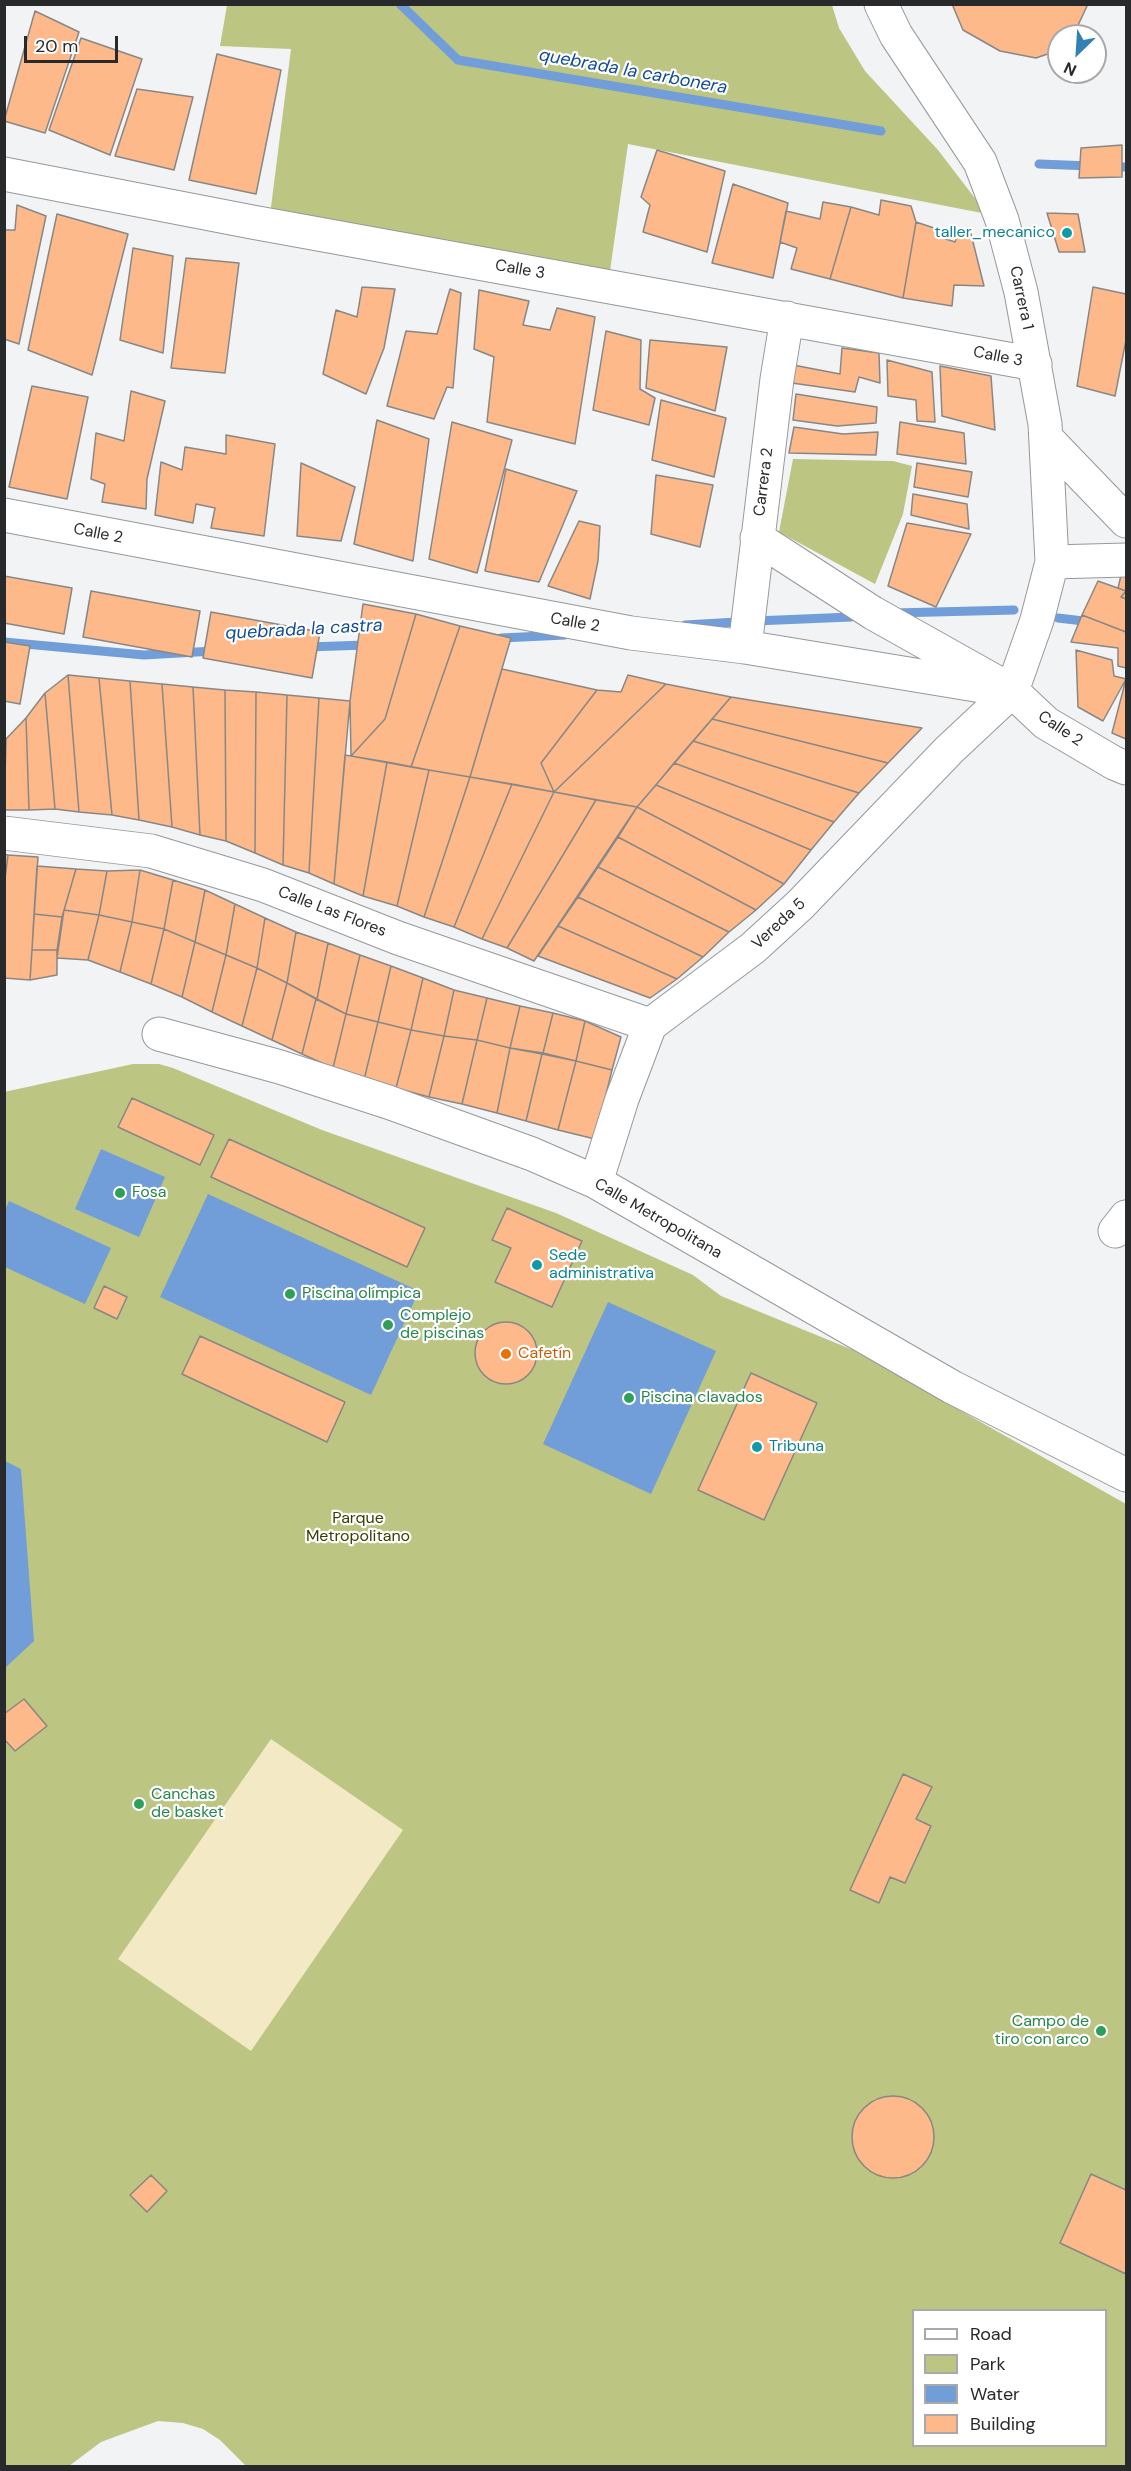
<!DOCTYPE html>
<html>
<head>
<meta charset="utf-8">
<style>
	body { margin:0 }
	#map { position:relative; width:1131px; height:2471px; overflow:hidden; background:#f1f3f5; font-family:"DM Sans",sans-serif }
	canvas { display:block }
	.frame { position:absolute; inset:0; border:6px solid #28292a; pointer-events:none }
	.legend { position:absolute; left:912px; top:2309px; width:195px; height:138px; box-sizing:border-box; background:#fff; border:2px solid #a9a9aa; margin:0; padding:8px 10px; list-style:none; font-size:18px; color:#28292a }
	.legend li { display:flex; align-items:center; gap:12px; height:30px }
	.legend b { width:30px; border:2px solid #a9a9aa }
	.north { position:absolute; left:1047px; top:24px; width:60px; height:60px; box-sizing:border-box; background:#fff; border:2px solid #a9a9aa; border-radius:50%; rotate:205deg; font-size:16px; font-weight:700; line-height:24px; text-align:center; color:#28292a }
	.north::after { content:''; display:block; margin:auto; width:21px; height:27px; background:#3182b3; clip-path:polygon(50% 0,100% 100%,50% 72%,0 100%) }
	.scale { position:absolute; left:24px; top:36px; width:94px; height:27px; box-sizing:border-box; border:3px solid #28292a; border-top:0; padding-left:8px; font-size:18px; line-height:21px; white-space:nowrap; color:#28292a; -webkit-text-stroke:4px #fff; paint-order:stroke }
</style>
</head>
<body>
<div id="map">
<canvas width="1131" height="2471"></canvas>
<div class="frame"></div>
<ul class="legend">
<li><b style="height:8px;background:#fff"></b>Road</li>
<li><b style="height:16px;background:#bdc582"></b>Park</li>
<li><b style="height:16px;background:#719dd9"></b>Water</li>
<li><b style="height:16px;background:#fdb98a"></b>Building</li>
</ul>
<div class="north">N</div>
<div class="scale">20 m</div>
</div>
<script>
const ctx = document.querySelector('canvas').getContext('2d');
ctx.lineJoin = 'round';
function paint(path, color) { ctx.fillStyle = color; ctx.fill(path, 'evenodd'); }
const toPath = rows => new Path2D(rows.map(r => 'M' + r).join(''));
function stroke(path, color, width, dash) { ctx.strokeStyle = color; ctx.lineWidth = width; ctx.lineCap = dash ? 'butt' : 'round'; ctx.setLineDash(dash || []); ctx.stroke(path); }
function drawText(font, color, halo, rows, align = 'center') {
  ctx.font = font + ' "DM Sans",sans-serif'; ctx.lineWidth = 4.5; ctx.setLineDash([]); ctx.textBaseline = 'middle'; ctx.strokeStyle = halo; ctx.fillStyle = color; for (const [text, x, y, turn = 0] of rows) {
    ctx.save(); ctx.translate(x, y); ctx.rotate((+turn || 0) * Math.PI / 180); ctx.textAlign = isNaN(turn) ? turn : align; if (halo) ctx.strokeText(text, 0, 0); ctx.fillText(text, 0, 0); ctx.restore();
  }
}
paint(toPath([
	[227,5,832,5,839,28,865,71,938,150,987,214,628,144,610,271,270,215,291,49,220,46],
	[793,459,893,461,912,466,903,514,875,584,779,532],
	[133,1064,159,1064,173,1068,322,1130,556,1213,693,1275,721,1296,853,1350,1126,1504,1126,2466,246,2466,220,2440,203,2429,183,2423,158,2421,101,2442,69,2466,5,2466,4,1092],
	[914,2310,1106,2310,1106,2446,914,2446]
]), '#bdc582');
paint(toPath([
	[271,1739,403,1830,251,2051,118,1959]
]), '#f3e9c4');
paint(toPath([
	[101,1149,165,1177,139,1237,75,1209],
	[208,1194,419,1291,371,1395,160,1297],
	[9,1201,111,1248,85,1304,5,1267,5,1210],
	[608,1302,716,1351,651,1494,543,1444],
	[5,1461,21,1469,34,1641,5,1668]
]), '#719dd9');
stroke(toPath([
	[400,4,458,60,881,131],
	[1039,164,1091,166],
	[1111,167,1126,167],
	[894,613,1014,610],
	[1058,618,1092,622],
	[755,621,851,617],
	[685,625,737,622],
	[501,638,565,635],
	[4,642,144,655,214,651],
	[306,647,367,645]
]), '#719dd9', 9);
const building = toPath([
	[952,4,1088,4,1073,36,1059,36,1059,50,1036,58,1000,51,963,30,952,4],
	[35,11,79,32,45,133,4,121,35,11],
	[81,38,142,59,110,155,49,130,81,38],
	[217,54,281,70,256,194,189,180,217,54],
	[137,89,193,97,174,170,115,156,137,89],
	[1122,145,1122,177,1079,178,1081,148,1122,145],
	[657,150,725,171,707,252,643,232,650,205,641,197,657,150],
	[733,184,788,203,773,278,712,263,733,184],
	[881,200,911,206,916,222,903,298,830,279,851,207,879,215,881,200],
	[823,202,851,207,830,279,791,269,797,248,780,242,786,211,820,219,823,202],
	[17,205,46,216,19,344,4,339,4,230,15,230,17,205],
	[1047,213,1078,214,1085,252,1059,252,1047,213],
	[57,214,128,234,92,375,28,350,57,214],
	[916,222,943,231,943,238,955,242,959,231,971,234,984,286,954,285,952,306,903,298,916,222],
	[133,248,173,256,163,353,120,340,133,248],
	[186,258,239,263,225,373,171,368,186,258],
	[362,287,395,289,384,348,366,394,323,374,336,310,357,317,362,287],
	[1093,287,1126,294,1126,340,1115,396,1077,386,1093,287],
	[450,289,461,293,453,388,447,387,434,419,387,406,406,331,437,334,450,289],
	[479,290,529,301,523,325,550,330,557,308,595,317,575,444,487,422,494,357,474,349,479,290],
	[606,331,641,340,640,389,655,398,649,425,593,410,606,331],
	[650,340,727,347,715,411,646,388,650,340],
	[842,348,879,353,880,383,859,377,855,392,785,382,788,364,840,374,842,348],
	[887,360,932,372,935,422,917,421,916,400,888,396,887,360],
	[940,366,991,376,995,430,942,416,940,366],
	[32,386,88,397,67,499,9,487,32,386],
	[131,391,165,401,147,479,146,509,102,502,105,484,91,479,96,433,124,441,131,391],
	[796,394,877,407,876,423,837,426,793,420,796,394],
	[661,400,726,418,714,477,652,460,661,400],
	[377,420,429,439,413,561,354,544,377,420],
	[452,422,512,440,477,573,429,559,452,422],
	[900,422,964,433,966,464,897,454,900,422],
	[794,427,843,434,878,432,876,455,789,453,794,427],
	[226,435,275,444,264,536,211,528,215,508,196,504,193,523,155,515,161,462,182,470,185,447,226,454,226,435],
	[301,463,355,487,341,541,297,536,301,463],
	[917,463,972,472,968,497,914,487,917,463],
	[506,469,577,491,539,582,485,571,506,469],
	[656,475,713,485,700,547,651,534,656,475],
	[913,494,967,504,969,529,911,515,913,494],
	[579,521,600,526,598,561,590,599,548,586,579,521],
	[907,523,971,534,936,607,888,586,907,523],
	[1123,567,1126,568,1126,599,1121,597,1126,591,1118,588,1123,567],
	[4,576,72,588,64,634,4,623,4,576],
	[1098,581,1126,591,1121,597,1126,599,1126,632,1082,615,1098,581],
	[91,591,200,611,192,657,83,637,91,591],
	[363,604,416,614,385,719,351,756,350,701,363,604],
	[211,612,320,632,312,678,203,658,211,612],
	[416,614,460,626,411,767,351,756,385,719,416,614],
	[1082,615,1126,632,1126,668,1118,666,1118,648,1071,642,1082,615],
	[460,626,511,638,470,777,411,767,460,626],
	[4,642,30,646,20,704,4,701,4,642],
	[1076,650,1112,660,1114,676,1126,679,1103,721,1078,707,1076,650],
	[502,669,597,690,541,763,554,792,470,777,502,669],
	[68,675,99,678,112,815,79,812,68,675],
	[68,675,79,812,55,809,45,693,68,675],
	[628,675,666,684,554,792,541,763,597,690,621,692,628,675],
	[99,678,130,681,139,820,112,815,99,678],
	[1126,679,1126,739,1112,733,1126,679],
	[130,681,162,684,172,827,139,820,130,681],
	[162,684,193,687,200,835,172,827,162,684],
	[666,684,731,697,637,807,554,792,666,684],
	[193,687,225,690,226,841,200,835,193,687],
	[225,690,256,692,255,853,226,841,225,690],
	[256,692,287,695,283,865,255,853,256,692],
	[45,693,55,809,29,810,26,718,45,693],
	[287,695,319,698,309,873,283,865,287,695],
	[731,697,922,728,888,763,712,719,731,697],
	[319,698,350,701,334,884,309,873,319,698],
	[26,718,29,810,4,810,6,739,26,718],
	[712,719,888,763,859,793,693,741,712,719],
	[693,741,859,793,834,822,674,763,693,741],
	[345,755,387,762,363,896,334,884,345,755],
	[387,762,429,770,397,906,363,896,387,762],
	[674,763,834,822,811,850,656,785,674,763],
	[429,770,470,777,424,917,397,906,429,770],
	[470,777,512,784,454,927,424,917,470,777],
	[512,784,554,792,482,939,454,927,512,784],
	[656,785,811,850,784,884,637,807,656,785],
	[554,792,596,800,507,948,482,939,554,792],
	[596,800,637,807,534,961,507,948,596,800],
	[637,807,784,884,756,910,618,837,637,807],
	[618,837,756,910,729,932,598,867,618,837],
	[4,854,8,855,4,887,4,854],
	[8,855,38,857,30,980,4,978,4,887,8,855],
	[37,866,76,869,62,917,34,914,37,866],
	[598,867,729,932,703,957,578,897,598,867],
	[76,869,107,871,99,915,64,910,76,869],
	[140,870,132,922,99,915,107,871,140,870],
	[140,870,173,880,164,929,132,922,140,870],
	[173,880,205,890,195,942,164,929,173,880],
	[205,890,235,904,226,955,195,942,205,890],
	[578,897,703,957,677,979,558,926,578,897],
	[235,904,265,918,257,968,226,955,235,904],
	[64,910,99,915,88,960,57,958,64,910],
	[34,914,62,917,57,950,32,950,34,914],
	[99,915,132,922,120,972,88,960,99,915],
	[265,918,296,932,287,983,257,968,265,918],
	[132,922,164,929,151,984,120,972,132,922],
	[558,926,677,979,650,998,538,956,558,926],
	[164,929,195,942,182,997,151,984,164,929],
	[296,932,328,943,317,999,287,983,296,932],
	[195,942,226,955,212,1012,182,997,195,942],
	[328,943,360,955,346,1014,317,999,328,943],
	[32,950,57,950,57,975,30,980,32,950],
	[226,955,257,968,242,1026,212,1012,226,955],
	[360,955,391,966,378,1022,346,1014,360,955],
	[391,966,423,978,411,1030,378,1022,391,966],
	[257,968,287,983,272,1040,242,1026,257,968],
	[423,978,454,990,444,1036,411,1030,423,978],
	[287,983,316,999,302,1054,272,1040,287,983],
	[454,990,487,998,477,1040,444,1036,454,990],
	[487,998,520,1006,510,1048,477,1040,487,998],
	[316,999,346,1014,333,1068,302,1054,316,999],
	[520,1006,553,1013,543,1053,510,1048,520,1006],
	[553,1013,585,1021,576,1061,543,1053,553,1013],
	[346,1014,378,1022,364,1080,333,1068,346,1014],
	[585,1021,621,1037,612,1070,576,1061,585,1021],
	[378,1022,411,1030,396,1088,364,1080,378,1022],
	[411,1030,444,1036,429,1097,396,1088,411,1030],
	[444,1036,477,1040,462,1104,429,1097,444,1036],
	[477,1040,510,1048,497,1113,462,1104,477,1040],
	[510,1048,542,1054,526,1121,497,1113,510,1048],
	[542,1054,576,1061,558,1130,526,1121,542,1054],
	[576,1061,612,1070,595,1139,558,1130,576,1061],
	[132,1098,214,1135,200,1165,118,1127,132,1098],
	[229,1139,425,1228,407,1267,211,1177,229,1139],
	[507,1208,582,1241,552,1307,495,1282,511,1248,492,1240,507,1208],
	[104,1286,127,1297,117,1319,94,1308,104,1286],
	'475 1353a31 31 0 1 1 62 0a31 31 0 1 1-62 0Z',
	[200,1336,345,1402,327,1442,182,1374,200,1336],
	[751,1373,817,1403,764,1520,698,1490,751,1373],
	[24,1699,47,1726,15,1751,4,1739,4,1714,24,1699],
	[903,1774,932,1787,916,1819,931,1826,905,1883,890,1877,879,1903,850,1890,903,1774],
	'852 2137a41 41 0 1 1 82 0a41 41 0 1 1-82 0Z',
	[1091,2174,1126,2190,1126,2274,1060,2243,1091,2174],
	[151,2175,167,2191,147,2212,130,2195,151,2175]
]);
paint(building, '#fdb98a');
stroke(building, '#898785', 1.5);
const minor = toPath([
	[4,174,252,222,1035,364],
	[1046,438,1126,521],
	[4,515,631,633,745,647,1012,691],
	[757,538,873,613,1012,691,1046,723,1114,763,1126,768],
	[1052,562,1126,560],
	[745,647,777,379,787,318],
	[4,833,151,851,263,885,398,938,650,1025],
	[159,1034,280,1067,388,1102,532,1154,596,1182,952,1387,1126,1475],
	[596,1182,622,1099,650,1025,753,948,800,905,949,750,1012,691,1037,620,1052,562,1045,424,1021,292,1002,220,980,162,896,35,881,4],
	[1115,1231,1126,1217]
]);
stroke(minor, '#97989b', 35);
stroke(minor, '#fff', 33);
for (const [x, y, r, color] of [
	[1067,233,6,"#0f9aa8"],
	[120,1193,6,"#2e9e5b"],
	[537,1265,6,"#0f9aa8"],
	[290,1294,6,"#2e9e5b"],
	[388,1325,6,"#2e9e5b"],
	[506,1354,6,"#e8710a"],
	[629,1398,6,"#2e9e5b"],
	[757,1447,6,"#0f9aa8"],
	[139,1804,6,"#2e9e5b"],
	[1101,2031,6,"#2e9e5b"]
]) { const dot = new Path2D(); dot.arc(x, y, r, 0, 2 * Math.PI); ctx.fillStyle = color; ctx.fill(dot); stroke(dot, '#fff', 2); }
drawText('16px', '#0d838f', '#fff', [
	["taller_mecanico",1055,233,"right"],
	["Sede",549,1256],
	["administrativa",549,1274],
	["Tribuna",769,1447]
], 'left');
drawText('16px', '#28292a', '#fff', [
	["Calle 3",520,270,10],
	["Carrera 1",1021,298,78],
	["Calle 3",998,357,11],
	["Carrera 2",764,482,-83],
	["Calle 2",98,534,11],
	["Calle 2",575,623,10],
	["Calle 2",1060,729,34],
	["Calle Las Flores",332,912,21],
	["Vereda 5",779,924,-43],
	["Calle Metropolitana",658,1219,30]
]);
drawText('16px', '#27864d', '#fff', [
	["Fosa",132,1193],
	["Piscina olímpica",302,1294],
	["Complejo",400,1316],
	["de piscinas",400,1334],
	["Piscina clavados",641,1398],
	["Canchas",151,1795],
	["de basket",151,1813],
	["Campo de",1089,2022,"right"],
	["tiro con arco",1089,2040,"right"]
], 'left');
drawText('16px', '#c56008', '#fff', [
	["Cafetín",518,1354]
], 'left');
drawText('16px', '#383d00', '#fff', [
	["Parque",358,1519],
	["Metropolitano",358,1537]
]);
drawText('italic 18px', '#104d94', '#fff', [
	["quebrada la carbonera",633,72,10],
	["quebrada la castra",304,630,-3]
]);
</script>
</body>
</html>
